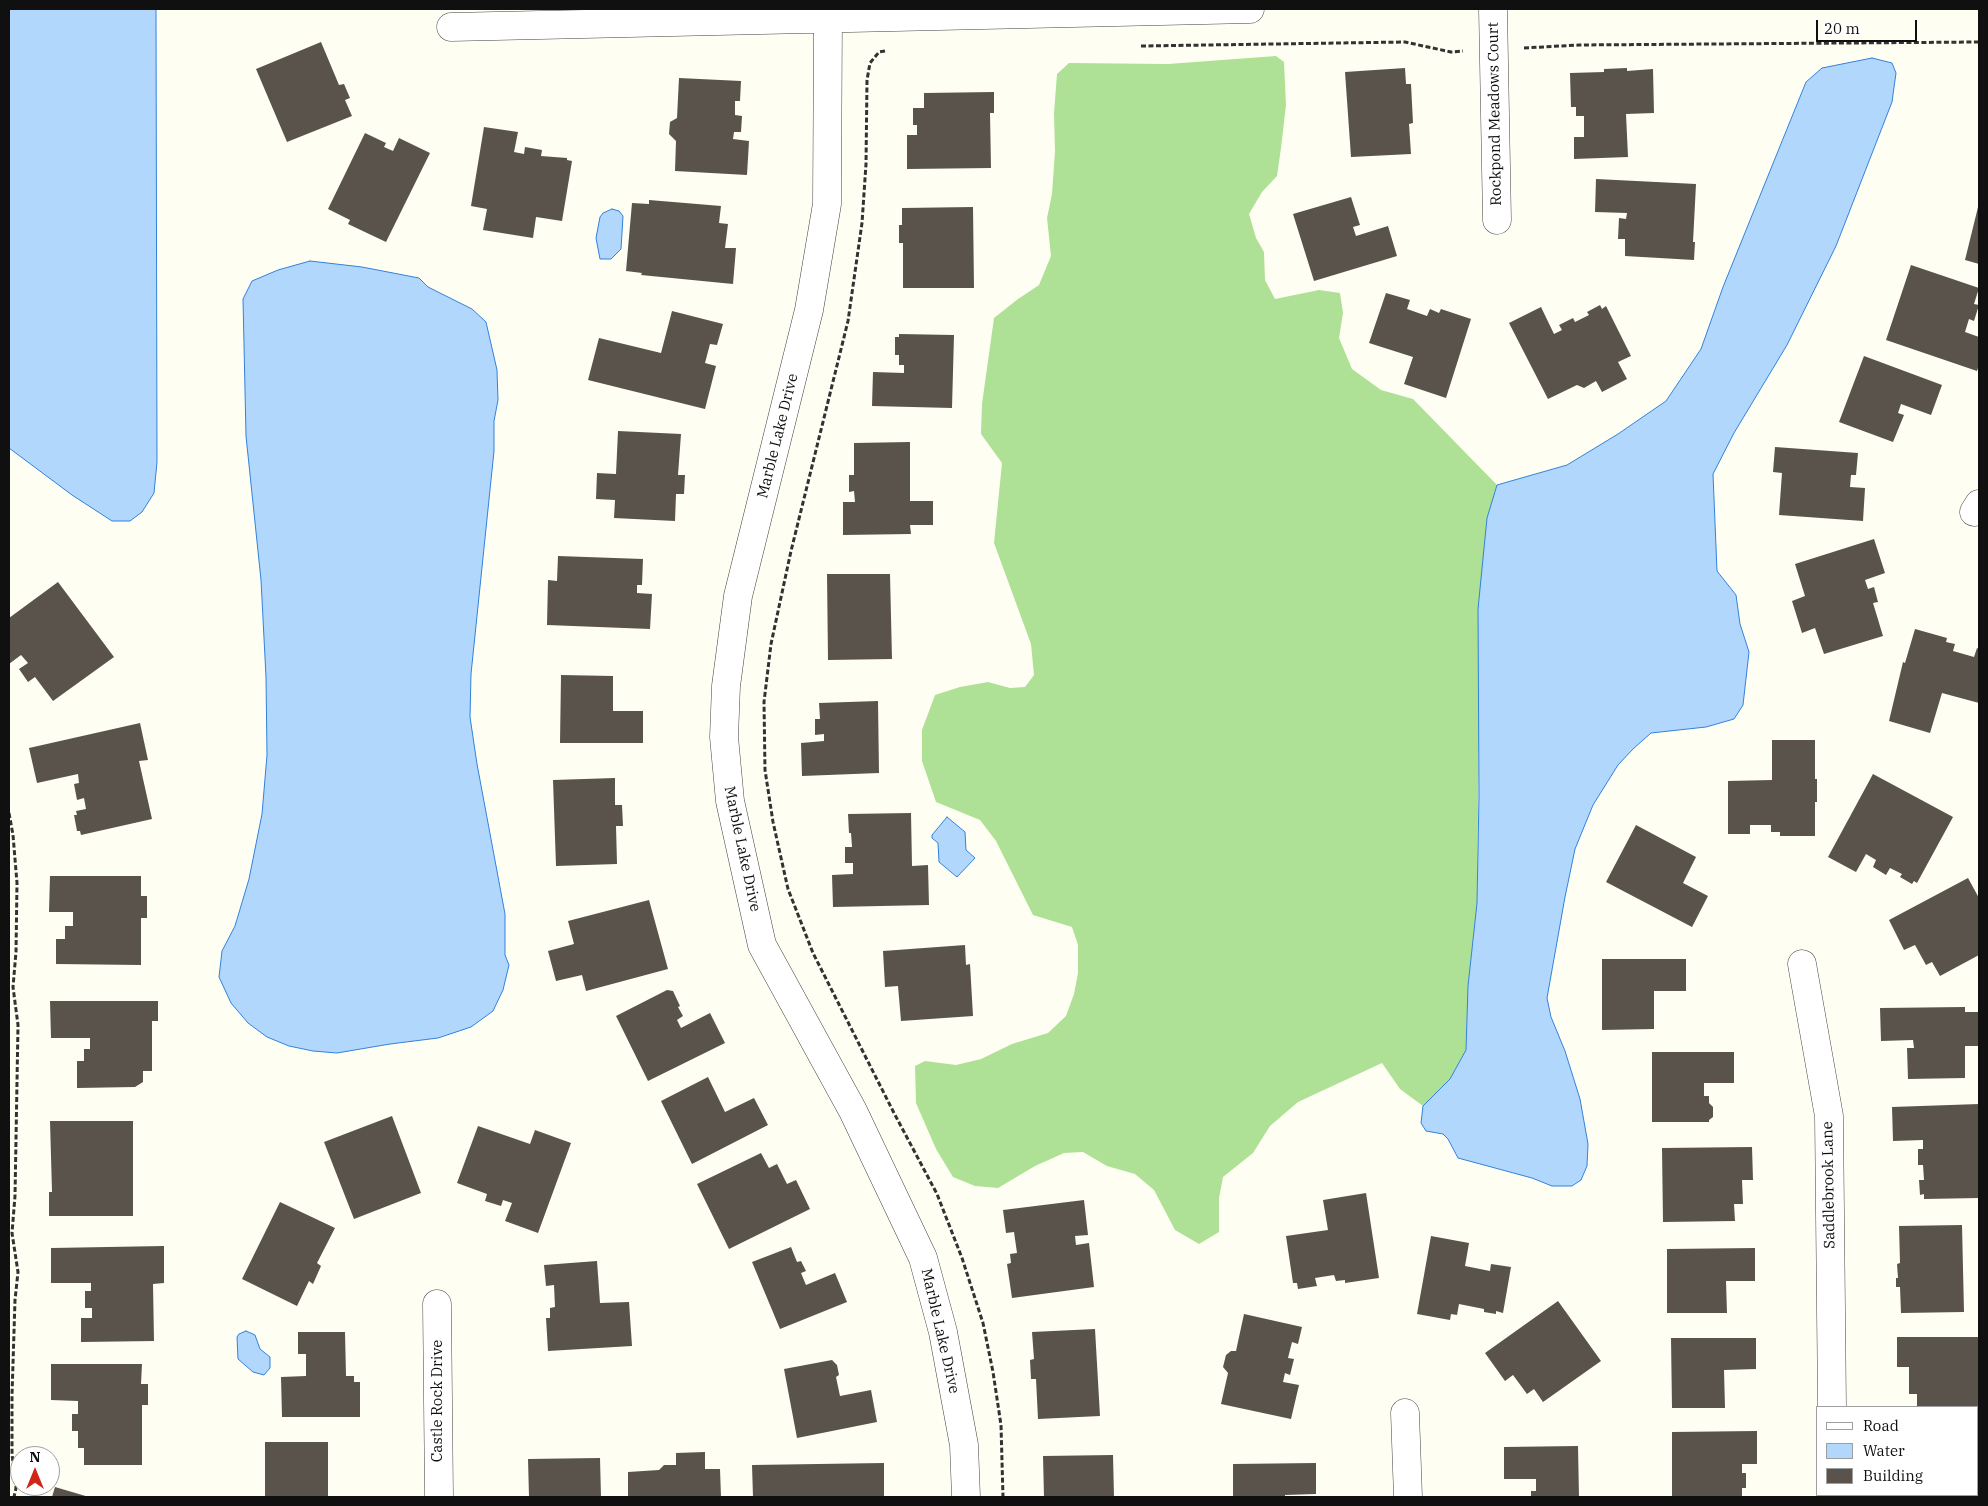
<!DOCTYPE html>
<html>
<head>
<meta charset="utf-8">
<style>
	body { margin:0 }
	#map { position:relative; width:1988px; height:1506px; overflow:hidden; background:#fffef3; font-family:"IBM Plex Serif",serif }
	canvas { display:block }
	.frame { position:absolute; inset:0; border:10px solid #101010; pointer-events:none }
	.legend { position:absolute; left:1816px; top:1406px; width:162px; height:90px; box-sizing:border-box; background:#fff; border:1px solid #9f9f9f; margin:0; padding:6px 9px; list-style:none; font-size:15px; color:#101010 }
	.legend li { display:flex; align-items:center; gap:10px; height:25px }
	.legend b { width:25px; border:1px solid #9f9f9f }
	.north { position:absolute; left:10px; top:1446px; width:50px; height:50px; box-sizing:border-box; background:#fff; border:1px solid #9f9f9f; border-radius:50%; rotate:0deg; font-size:14px; font-weight:700; line-height:20px; text-align:center; color:#101010 }
	.north::after { content:''; display:block; margin:auto; width:18px; height:22px; background:#d02618; clip-path:polygon(50% 0,100% 100%,50% 72%,0 100%) }
	.scale { position:absolute; left:1816px; top:20px; width:101px; height:22px; box-sizing:border-box; border:2px solid #101010; border-top:0; padding-left:6px; font-size:15px; line-height:18px; white-space:nowrap; color:#101010; -webkit-text-stroke:4px #fff; paint-order:stroke }
</style>
</head>
<body>
<div id="map">
<canvas width="1988" height="1506"></canvas>
<div class="frame"></div>
<ul class="legend">
<li><b style="height:6px;background:#fff"></b>Road</li>
<li><b style="height:14px;background:#b2d7fc"></b>Water</li>
<li><b style="height:14px;background:#5a534b"></b>Building</li>
</ul>
<div class="north">N</div>
<div class="scale">20 m</div>
</div>
<script>
const ctx = document.querySelector('canvas').getContext('2d');
ctx.lineJoin = 'round';
function paint(path, color) { ctx.fillStyle = color; ctx.fill(path, 'evenodd'); }
const toPath = rows => new Path2D(rows.map(r => 'M' + r).join(''));
function stroke(path, color, width, dash) { ctx.strokeStyle = color; ctx.lineWidth = width; ctx.lineCap = dash ? 'butt' : 'round'; ctx.setLineDash(dash || []); ctx.stroke(path); }
function drawText(font, color, halo, rows, align = 'center') {
  ctx.font = font + ' "IBM Plex Serif",serif'; ctx.lineWidth = 5; ctx.setLineDash([]); ctx.textBaseline = 'middle'; ctx.strokeStyle = halo; ctx.fillStyle = color; for (const [text, x, y, turn = 0] of rows) {
    ctx.save(); ctx.translate(x, y); ctx.rotate((+turn || 0) * Math.PI / 180); ctx.textAlign = isNaN(turn) ? turn : align; if (halo) ctx.strokeText(text, 0, 0); ctx.fillText(text, 0, 0); ctx.restore();
  }
}
paint(toPath([
	[1276,56,1284,62,1286,105,1281,148,1277,176,1262,192,1249,214,1256,238,1264,252,1265,280,1275,299,1319,290,1340,293,1343,313,1339,338,1352,369,1381,390,1413,399,1497,485,1487,518,1479,714,1477,903,1468,986,1466,1050,1450,1079,1423,1106,1400,1089,1382,1063,1298,1102,1270,1126,1253,1153,1223,1177,1219,1198,1219,1232,1199,1244,1175,1230,1154,1190,1135,1174,1107,1166,1083,1152,1064,1153,1035,1166,998,1188,975,1186,953,1177,936,1149,916,1103,915,1066,925,1061,956,1065,981,1059,1012,1044,1048,1033,1066,1016,1074,994,1078,973,1078,945,1072,927,1033,915,996,841,980,820,936,802,922,761,922,730,935,695,960,687,988,682,1010,688,1025,687,1034,675,1031,644,994,543,1002,463,981,434,982,404,994,318,1018,299,1039,285,1051,256,1047,218,1052,194,1055,151,1054,113,1057,74,1069,63,1168,64]
]), '#aee195');
const water = toPath([
	[9,9,156,9,157,462,154,493,142,512,130,521,112,521,72,495,9,448,9,9],
	[1872,58,1892,63,1896,73,1892,102,1836,246,1787,345,1734,433,1713,474,1717,571,1736,595,1740,624,1749,652,1743,705,1734,719,1706,727,1651,733,1633,749,1618,765,1593,805,1575,849,1565,897,1547,998,1551,1017,1565,1051,1580,1099,1588,1144,1587,1166,1581,1180,1572,1186,1552,1186,1532,1178,1458,1158,1448,1139,1443,1134,1426,1131,1421,1123,1423,1106,1450,1079,1466,1050,1468,986,1477,903,1479,797,1478,609,1487,518,1497,485,1567,465,1618,434,1666,401,1701,349,1723,287,1806,82,1822,68,1872,58],
	[612,209,619,211,623,216,621,249,611,259,600,259,596,238,600,217,603,213,612,209],
	[310,261,362,267,419,278,428,287,472,309,486,322,497,370,498,400,494,421,494,451,471,674,470,717,477,764,505,914,505,955,509,965,503,990,493,1011,471,1027,438,1038,390,1044,337,1053,313,1051,289,1046,267,1037,248,1023,231,1003,219,977,222,951,235,926,249,879,262,814,267,755,266,677,261,580,246,436,243,299,252,281,278,270,310,261],
	[947,817,965,832,966,850,975,858,957,877,939,862,938,843,932,838,932,835,947,817],
	[246,1331,255,1335,260,1349,270,1357,270,1368,264,1375,253,1372,238,1359,237,1337,239,1334,246,1331]
]);
paint(water, '#b2d7fc');
stroke(water, '#3182db', 1);
paint(toPath([
	[321,42,339,85,344,84,350,98,345,100,352,116,287,142,256,69],
	[1405,68,1406,84,1411,84,1413,123,1409,124,1411,154,1351,157,1345,72],
	[1627,68,1627,71,1653,69,1654,113,1626,114,1628,157,1574,159,1574,137,1584,137,1584,116,1576,116,1576,107,1571,107,1570,73,1604,72,1604,69],
	[679,78,741,81,740,101,735,101,735,115,742,116,741,132,734,132,733,139,749,141,747,175,675,171,676,141,669,134,670,122,677,118],
	[994,92,994,113,990,113,991,168,907,169,907,135,917,135,917,125,913,125,913,108,924,108,924,93],
	[484,127,518,132,514,152,524,154,525,147,542,150,541,156,567,158,567,160,572,161,562,221,536,217,533,238,483,230,487,209,471,206],
	[365,133,386,143,384,147,393,151,399,138,430,153,386,242,348,224,350,220,328,209],
	[1596,179,1696,184,1693,242,1695,242,1694,260,1625,256,1625,239,1618,239,1619,218,1626,219,1627,213,1595,212],
	[1351,197,1360,225,1353,227,1356,236,1388,226,1397,256,1314,281,1293,214],
	[649,200,721,206,719,223,728,224,725,248,736,248,733,284,641,275,642,273,626,271,632,203,649,204],
	[1979,203,1979,264,1965,260],
	[973,207,974,288,903,288,903,243,899,243,899,225,902,225,902,208],
	[1911,265,1979,288,1974,304,1979,305,1974,321,1969,319,1965,332,1979,337,1979,365,1977,371,1886,340],
	[1386,293,1410,300,1407,309,1427,316,1430,309,1439,313,1441,309,1471,319,1446,398,1404,384,1413,357,1369,343],
	[1600,305,1602,309,1606,306,1631,356,1618,362,1627,379,1602,392,1596,381,1584,388,1577,385,1548,399,1509,323,1541,307,1554,334,1562,330,1559,325,1573,318,1575,322,1589,315,1587,312],
	[672,311,723,324,717,345,710,344,705,363,716,366,705,409,588,380,599,338,661,353],
	[899,334,954,335,952,408,872,406,873,372,904,373,904,365,899,365,899,355,895,355,895,337,899,337],
	[1864,356,1942,385,1931,415,1901,404,1898,413,1904,415,1893,442,1839,422],
	[618,431,681,434,678,475,685,475,684,494,676,494,675,521,614,518,615,500,596,499,597,473,616,474],
	[910,442,910,501,933,501,933,525,910,525,911,534,843,535,843,502,855,502,854,491,849,492,849,475,854,475,854,443],
	[1775,447,1858,453,1856,475,1851,475,1850,487,1865,488,1863,521,1779,515,1782,473,1773,472],
	[1874,539,1885,573,1865,580,1868,589,1874,587,1878,602,1873,603,1883,636,1824,654,1815,628,1802,633,1792,601,1805,596,1795,564],
	[558,556,643,559,642,585,637,585,637,593,652,594,650,629,547,625,548,580,557,581],
	[827,574,890,574,892,659,828,660],
	[58,582,114,657,53,701,35,677,28,682,19,669,28,663,21,655,9,664,9,618],
	[1915,629,1947,638,1946,642,1955,644,1953,651,1974,657,1977,648,1979,649,1979,703,1942,693,1930,733,1889,721,1903,662,1905,663],
	[561,675,613,676,613,711,643,711,643,743,560,743],
	[878,701,879,773,802,776,801,743,824,741,824,734,815,735,815,719,820,719,819,703],
	[140,723,148,760,139,761,152,819,81,835,80,831,77,831,74,815,77,815,76,811,86,809,84,798,77,800,74,784,79,783,78,774,37,783,29,748],
	[1772,740,1815,740,1815,779,1817,779,1817,802,1815,802,1815,836,1780,836,1780,832,1771,832,1771,825,1750,825,1750,834,1728,834,1728,781,1772,780],
	[1873,774,1953,817,1917,883,1914,881,1912,884,1900,877,1902,874,1890,868,1886,875,1873,867,1876,860,1866,854,1856,872,1828,857],
	[615,778,615,805,622,805,623,826,616,826,617,864,556,866,553,780],
	[911,813,912,866,928,865,929,905,833,907,832,875,853,874,853,863,845,863,845,847,852,847,851,833,849,833,848,814],
	[1636,825,1696,857,1683,883,1708,896,1692,927,1606,882],
	[50,876,141,876,141,896,147,896,147,918,141,918,141,965,56,964,56,939,65,939,65,926,73,926,73,912,49,912],
	[1968,878,1979,898,1979,955,1940,976,1932,962,1926,965,1915,945,1904,950,1889,920],
	[649,900,668,969,586,991,582,975,556,981,548,951,574,944,568,921],
	[965,945,966,965,970,964,973,1016,901,1021,898,986,885,987,883,951],
	[1602,959,1686,959,1686,991,1654,991,1654,1029,1602,1030],
	[667,990,673,991,680,1006,678,1007,683,1016,677,1020,681,1028,710,1013,725,1043,648,1081,616,1016],
	[50,1001,158,1001,158,1021,152,1021,152,1071,143,1071,143,1082,135,1087,77,1088,77,1061,84,1061,84,1049,90,1049,90,1038,51,1038],
	[1965,1007,1965,1012,1979,1012,1979,1046,1965,1046,1965,1078,1908,1079,1907,1048,1914,1048,1913,1040,1881,1041,1880,1008],
	[1652,1052,1734,1052,1734,1083,1704,1083,1704,1096,1709,1096,1709,1103,1713,1107,1713,1117,1709,1120,1709,1122,1652,1122],
	[708,1077,725,1112,754,1098,768,1125,692,1164,661,1101],
	[1979,1104,1979,1198,1924,1199,1924,1194,1920,1195,1919,1180,1924,1180,1923,1165,1918,1165,1918,1149,1923,1149,1923,1140,1893,1141,1892,1107],
	[392,1116,421,1193,354,1219,324,1142],
	[50,1121,133,1121,133,1216,49,1216,49,1192,52,1192],
	[478,1126,530,1144,535,1130,571,1143,538,1233,505,1221,512,1203,503,1200,501,1206,485,1201,487,1194,457,1183],
	[1752,1147,1753,1180,1742,1180,1743,1204,1734,1204,1735,1221,1663,1222,1662,1148],
	[761,1153,769,1168,777,1164,787,1184,796,1180,810,1209,729,1249,697,1184],
	[1366,1193,1379,1278,1345,1283,1345,1280,1336,1281,1334,1275,1315,1278,1317,1286,1298,1289,1297,1283,1293,1283,1286,1236,1328,1230,1323,1200],
	[1084,1200,1088,1235,1075,1236,1076,1245,1089,1243,1094,1287,1012,1298,1007,1264,1011,1263,1010,1254,1017,1253,1014,1232,1006,1233,1003,1210],
	[280,1202,335,1228,317,1263,321,1266,313,1284,309,1281,297,1306,242,1279],
	[1962,1225,1964,1312,1901,1313,1900,1287,1896,1287,1896,1278,1898,1278,1897,1264,1900,1263,1899,1226],
	[1431,1236,1469,1243,1465,1266,1490,1271,1491,1264,1511,1267,1503,1313,1496,1311,1496,1314,1484,1312,1484,1309,1459,1304,1457,1315,1451,1314,1450,1320,1417,1314],
	[164,1246,164,1283,153,1284,154,1341,81,1342,81,1318,92,1318,92,1308,85,1308,85,1291,91,1291,91,1283,51,1283,51,1248],
	[791,1247,797,1262,801,1261,806,1271,801,1273,806,1285,835,1273,847,1302,780,1329,752,1262],
	[1755,1248,1755,1281,1726,1281,1727,1313,1667,1313,1667,1249],
	[597,1261,600,1303,629,1302,632,1346,548,1351,546,1318,550,1318,550,1308,555,1307,554,1285,546,1286,544,1265],
	[1558,1301,1601,1361,1543,1402,1534,1389,1527,1394,1513,1375,1505,1381,1485,1353],
	[1244,1314,1302,1327,1298,1344,1292,1342,1288,1358,1294,1359,1290,1375,1285,1373,1283,1382,1299,1385,1291,1419,1221,1404,1228,1373,1223,1367,1226,1355,1231,1351,1236,1351],
	[1095,1329,1100,1416,1038,1419,1036,1379,1031,1379,1030,1360,1034,1359,1032,1332],
	[298,1332,345,1332,346,1376,354,1376,354,1382,360,1382,360,1417,282,1417,281,1377,306,1376,306,1354,298,1354],
	[1897,1337,1979,1337,1979,1410,1977,1410,1977,1407,1917,1407,1917,1394,1909,1394,1909,1367,1897,1367],
	[1671,1338,1756,1338,1756,1369,1724,1370,1725,1408,1672,1408],
	[832,1360,837,1365,839,1375,836,1377,840,1396,871,1390,877,1422,797,1438,784,1369],
	[51,1364,142,1364,141,1384,148,1384,148,1405,142,1405,142,1465,84,1465,84,1448,78,1448,78,1431,72,1431,72,1414,78,1414,78,1401,51,1400],
	[1757,1431,1757,1464,1742,1464,1742,1473,1746,1473,1746,1488,1742,1488,1742,1497,1672,1497,1672,1432],
	[265,1442,328,1442,328,1497,265,1497],
	[1578,1446,1579,1497,1531,1497,1531,1491,1536,1491,1536,1479,1504,1479,1504,1447],
	[705,1452,705,1469,720,1469,721,1497,628,1497,628,1472,659,1470,664,1465,676,1465,676,1453],
	[1113,1455,1114,1497,1044,1497,1043,1456],
	[600,1458,601,1497,529,1497,528,1459],
	[884,1463,884,1496,753,1497,752,1465],
	[1316,1463,1316,1494,1285,1495,1285,1497,1233,1497,1233,1464],
	[55,1487,89,1497,52,1497],
	[1902,1495,1947,1495,1947,1497,1902,1497]
]), '#5a534b');
const minor = toPath([
	[1493,9,1497,220],
	[828,17,827,204,809,310,738,596,726,686,724,737,730,801,762,945,853,1111,923,1258,943,1332,964,1445,966,1497],
	[451,27,1250,9],
	[1974,512,1979,504],
	[1802,964,1829,1116,1832,1407],
	[437,1304,439,1497],
	[1405,1413,1408,1497],
	[1832,1495,1832,1497]
]);
stroke(minor, '#434343', 29);
stroke(toPath([
	[1141,46,1405,42,1451,52,1463,51],
	[1524,48,1579,45,1979,42],
	[885,51,879,52,870,63,867,80,866,164,862,223,848,321,791,551,771,644,764,702,765,770,773,822,788,889,813,953,894,1113,937,1194,962,1258,983,1323,993,1372,1001,1425,1003,1497],
	[9,813,13,835,17,883,16,952,13,987,18,1025,15,1196,12,1233,18,1272,15,1300,12,1395,12,1454,16,1488,14,1497]
]), '#323232', 3, [5, 2.5]);
stroke(minor, '#fff', 28);
drawText('15px', '#101010', '#fff', [
	["Rockpond Meadows Court",1495,114,-91],
	["Marble Lake Drive",778,436,-76],
	["Marble Lake Drive",742,849,78],
	["Saddlebrook Lane",1829,1185,-91],
	["Marble Lake Drive",940,1331,77],
	["Castle Rock Drive",438,1401,-90]
]);
</script>
</body>
</html>
